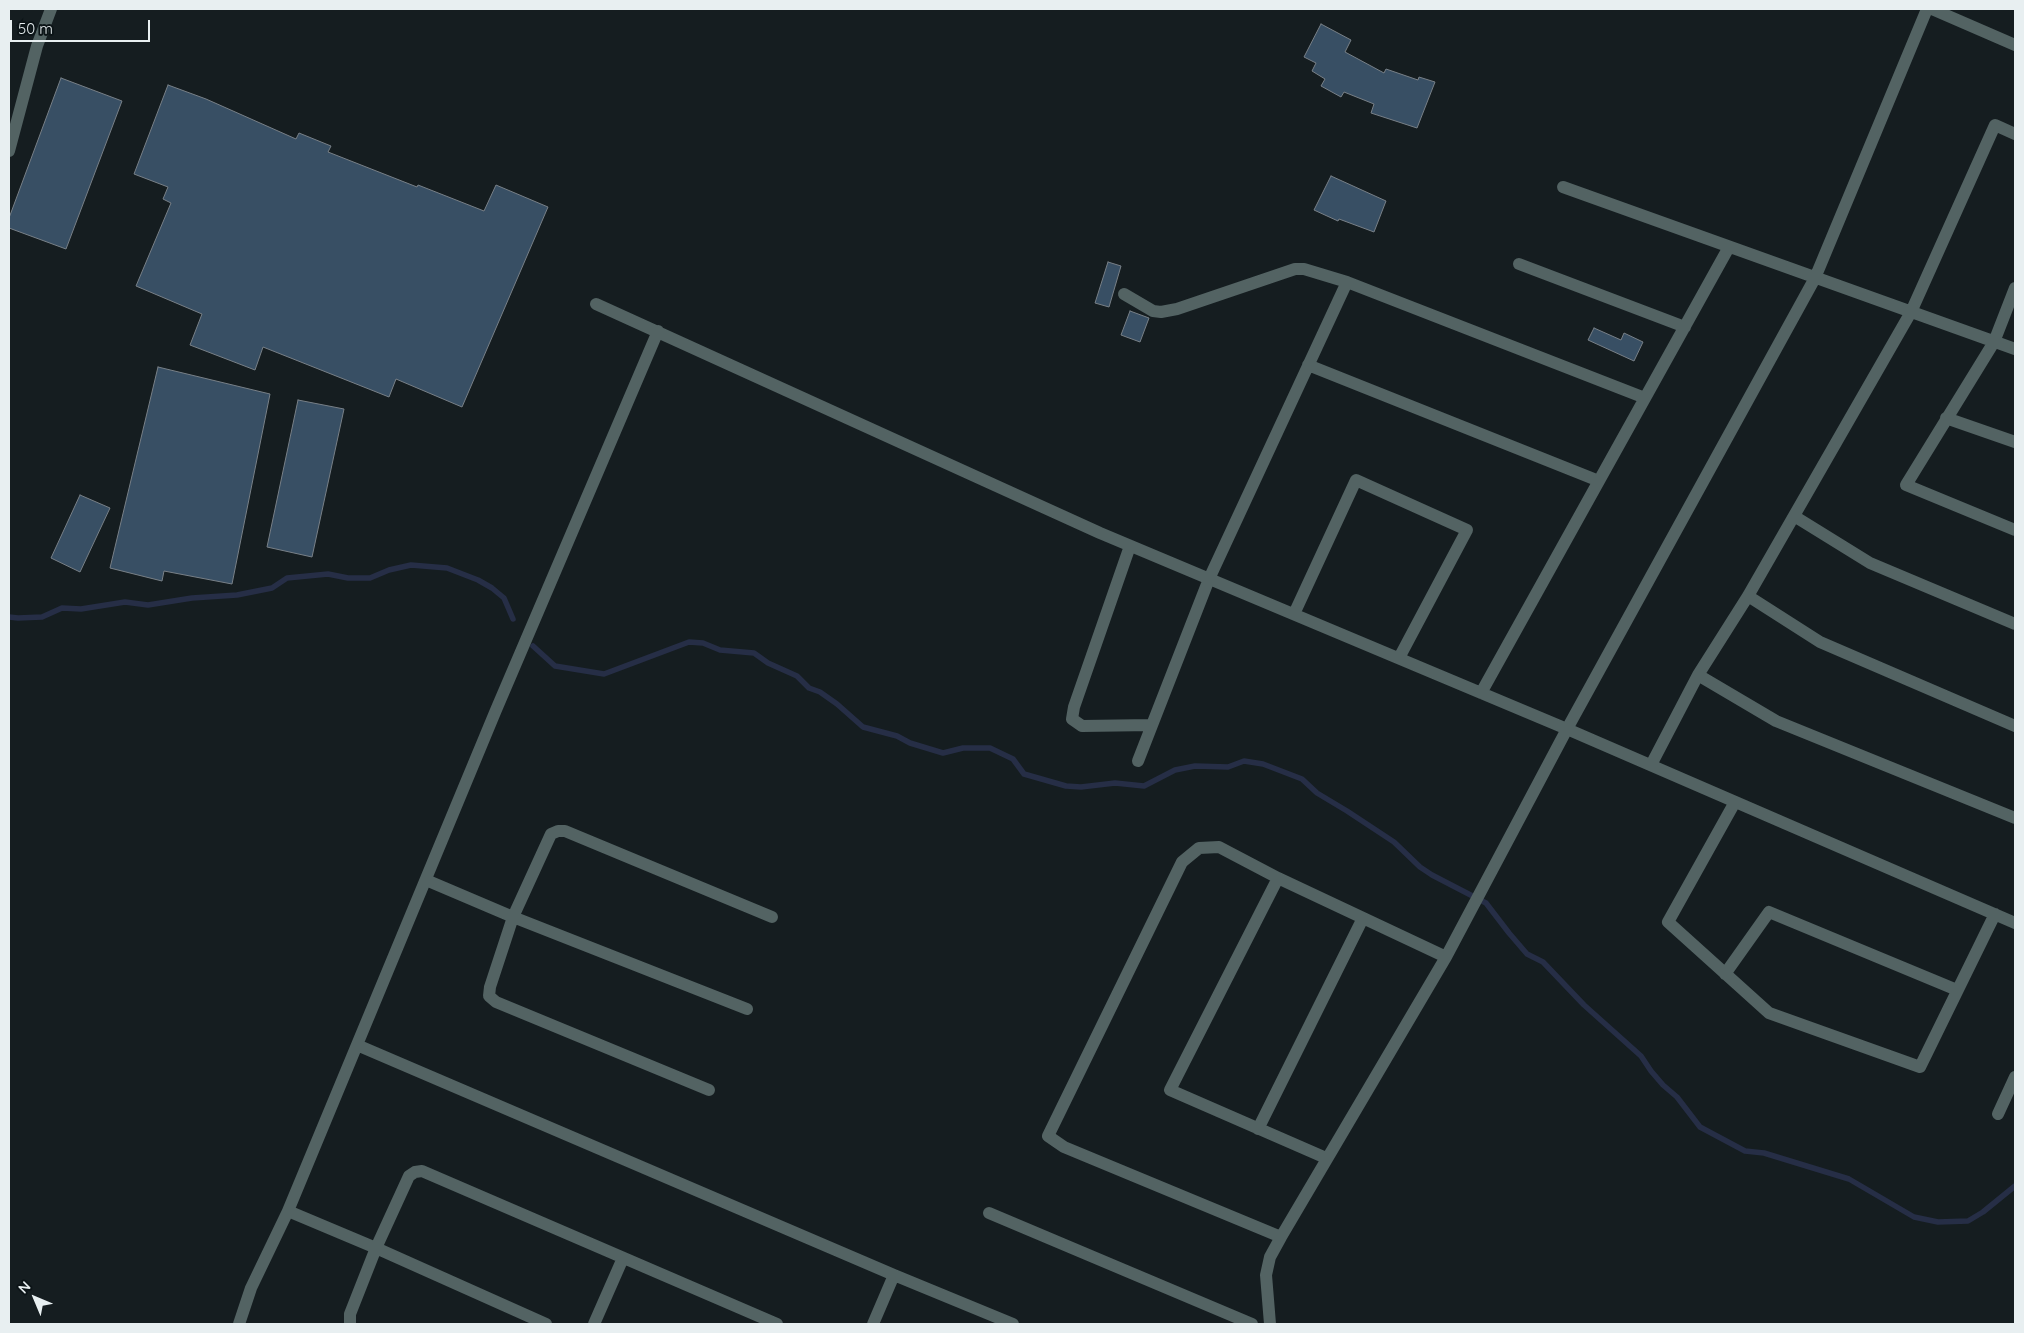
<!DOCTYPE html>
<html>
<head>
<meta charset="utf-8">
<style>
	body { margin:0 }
	#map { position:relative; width:2024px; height:1333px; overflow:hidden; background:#151d20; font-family:Quicksand,sans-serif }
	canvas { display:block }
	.frame { position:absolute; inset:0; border:10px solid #e8eff1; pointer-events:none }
	.north { position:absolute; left:10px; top:1273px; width:50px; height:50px; -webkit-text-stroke:4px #0c1417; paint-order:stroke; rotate:315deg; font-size:14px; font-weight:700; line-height:20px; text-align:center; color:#e8eff1 }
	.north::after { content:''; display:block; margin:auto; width:18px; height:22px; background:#e8eff1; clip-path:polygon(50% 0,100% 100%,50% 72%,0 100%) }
	.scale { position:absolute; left:10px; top:20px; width:140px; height:22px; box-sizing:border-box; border:2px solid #e8eff1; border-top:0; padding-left:6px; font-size:15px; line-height:18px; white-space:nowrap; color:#e8eff1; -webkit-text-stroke:4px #0c1417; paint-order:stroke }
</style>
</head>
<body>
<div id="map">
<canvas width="2024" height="1333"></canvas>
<div class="frame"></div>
<div class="north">N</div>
<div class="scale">50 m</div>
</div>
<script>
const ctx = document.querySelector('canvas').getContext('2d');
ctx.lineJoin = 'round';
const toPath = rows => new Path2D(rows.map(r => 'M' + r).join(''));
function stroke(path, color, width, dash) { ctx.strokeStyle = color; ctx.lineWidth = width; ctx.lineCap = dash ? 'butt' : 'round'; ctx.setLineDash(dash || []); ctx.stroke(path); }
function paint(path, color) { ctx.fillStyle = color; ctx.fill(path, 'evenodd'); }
stroke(toPath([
	[9,617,18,618,42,617,62,608,81,609,125,602,148,605,192,598,237,595,272,588,287,578,328,574,348,578,370,578,389,570,411,565,447,568,478,580,492,588,504,598,513,619],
	[533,646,555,666,604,674,689,642,703,643,720,650,754,653,768,663,797,676,809,688,820,692,837,704,863,727,897,736,910,743,943,753,963,748,990,748,1013,759,1024,774,1066,786,1081,787,1115,783,1144,786,1175,770,1195,766,1228,767,1244,761,1263,764,1302,779,1317,793,1347,811,1394,842,1420,867,1432,875,1486,903,1509,933,1527,954,1543,962,1584,1005,1641,1056,1651,1071,1663,1085,1677,1097,1700,1127,1745,1151,1764,1153,1849,1179,1914,1217,1938,1222,1968,1221,1983,1212,2015,1186]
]), '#262e46', 5.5);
const building = toPath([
	[1321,24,1351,40,1345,52,1384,73,1386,69,1418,80,1419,77,1435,82,1417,128,1371,113,1374,104,1344,92,1341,97,1321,86,1325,79,1312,71,1316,63,1304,57,1321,24],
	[61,78,122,101,66,249,9,228,9,218,61,78],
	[168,85,206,99,296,139,299,133,331,146,328,152,417,187,418,185,484,211,496,185,548,207,462,407,396,379,389,397,263,347,255,370,190,345,202,314,136,286,171,203,163,199,168,187,134,174,168,85],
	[1331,176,1386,201,1374,232,1339,219,1338,221,1314,210,1331,176],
	[1108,262,1121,266,1109,307,1095,303,1108,262],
	[1130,311,1149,318,1140,342,1121,335,1130,311],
	[1594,328,1621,340,1624,333,1643,342,1634,361,1588,340,1594,328],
	[158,367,270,394,232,584,164,571,162,581,110,568,158,367],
	[298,400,344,409,312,557,267,547,298,400],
	[80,495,110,508,80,572,51,558,80,495]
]);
paint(building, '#384f64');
stroke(building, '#788087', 1);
stroke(toPath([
	[1932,9,2015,45],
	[9,151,37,46,51,9],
	[1563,187,2015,349],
	[1519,264,1685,327],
	[2015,288,1994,342,1906,485,2015,530],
	[1124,294,1153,311,1161,312,1177,309,1295,269,1304,269,1347,282,1645,398],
	[596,304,1100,533,1567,729,2015,923],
	[658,331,496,710,288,1211,376,1248,409,1176,415,1172,422,1171,777,1324],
	[1308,365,1599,481],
	[1946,418,2015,442],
	[1794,516,1870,563,2015,624],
	[1130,546,1074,707,1072,719,1082,726,1152,725],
	[1748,596,1820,642,2015,726],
	[1294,614,1356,480,1467,530,1399,658],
	[1698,675,1776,721,2015,818],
	[1481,693,1729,247],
	[1138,761,1209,579,1347,282],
	[1651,765,1698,675,1748,596,1911,312,1995,125,2015,134],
	[1735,802,1668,922,1769,1013,1920,1067,1995,914],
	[1278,878,1170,1090,1326,1158],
	[426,880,513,917,747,1009],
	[1725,974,1769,912,1957,990],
	[357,1045,894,1275,1013,1324],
	[709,1090,496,1002,489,996,490,987,513,917,551,834,558,831,565,831,772,917],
	[1998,1114,2015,1077],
	[1258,1129,1363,918],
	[989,1213,1252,1324],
	[1281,1237,1446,957,1567,729,1815,278,1927,9],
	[239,1324,251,1288,288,1211],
	[350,1324,350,1314,376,1248,546,1324],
	[594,1324,623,1258],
	[873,1324,894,1275],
	[1270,1324,1266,1275,1270,1257,1281,1237,1064,1147,1048,1136,1182,862,1199,848,1219,847,1278,878,1446,957]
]), '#536363', 12);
</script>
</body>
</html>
